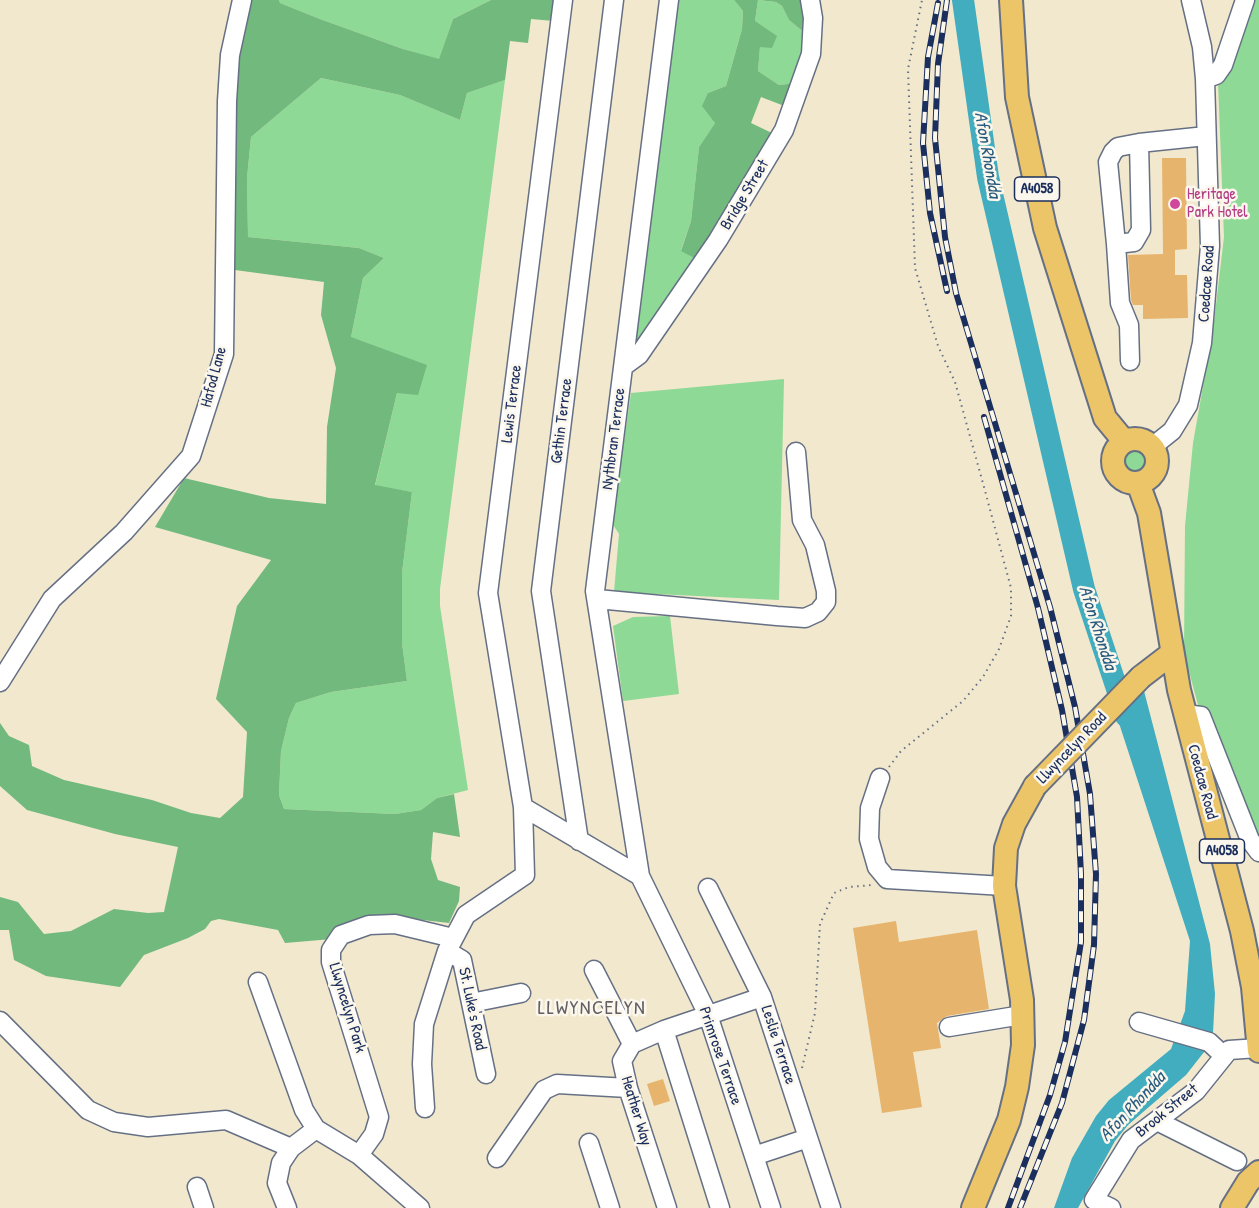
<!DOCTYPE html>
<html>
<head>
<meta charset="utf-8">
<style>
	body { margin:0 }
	canvas { display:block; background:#f1e8cd }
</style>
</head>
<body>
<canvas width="1259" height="1208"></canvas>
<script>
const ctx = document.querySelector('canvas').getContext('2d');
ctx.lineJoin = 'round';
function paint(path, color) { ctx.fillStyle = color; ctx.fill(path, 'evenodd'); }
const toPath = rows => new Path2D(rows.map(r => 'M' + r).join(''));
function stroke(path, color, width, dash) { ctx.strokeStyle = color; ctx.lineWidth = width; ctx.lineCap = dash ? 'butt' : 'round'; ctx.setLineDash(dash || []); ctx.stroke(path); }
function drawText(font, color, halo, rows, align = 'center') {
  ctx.font = font + ' "Patrick Hand",sans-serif'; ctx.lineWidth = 5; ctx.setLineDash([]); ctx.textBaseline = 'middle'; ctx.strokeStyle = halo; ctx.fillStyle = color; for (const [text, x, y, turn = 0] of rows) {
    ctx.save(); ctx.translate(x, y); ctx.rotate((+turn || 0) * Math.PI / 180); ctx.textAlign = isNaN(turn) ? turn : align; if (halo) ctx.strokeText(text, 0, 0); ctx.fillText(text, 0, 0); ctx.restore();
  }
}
paint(toPath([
	[279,0,491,0,453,19,439,60,403,49,320,19,280,3],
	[678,0,734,0,743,11,742,29,726,86,708,93,715,123,699,147,691,221,681,250,698,260,634,351],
	[758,0,776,2,782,6,789,20,806,34,796,83,779,85,758,71,760,47,755,21],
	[1251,0,1259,0,1259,852,1201,716,1184,653,1185,526,1193,443,1213,330,1224,237,1218,82,1230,73],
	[321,78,400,95,460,120,467,93,505,80,440,589,440,606,468,790,437,798,421,810,395,814,284,809,279,795,281,751,289,718,296,703,331,692,407,681,402,643,402,573,412,492,375,486,397,393,351,337,363,278,384,258,359,248,248,237,247,178,251,137],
	[784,379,779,600,614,592,619,534,612,523,631,393],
	'1121 461a12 12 0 1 1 24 0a12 12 0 1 1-24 0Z',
	[670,616,679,694,623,701,613,626,633,617]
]), '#8ed995');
paint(toPath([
	[248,0,279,0,280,3,320,19,403,49,439,59,453,19,491,0,557,0,554,21,531,19,528,43,510,41,505,80,467,93,460,120,400,95,321,78,251,137,247,178,248,237,359,248,384,258,363,278,351,337,427,365,418,395,397,393,375,485,412,492,402,573,402,643,407,681,331,692,296,703,289,718,281,751,279,795,284,809,395,814,421,810,437,798,454,794,460,837,433,832,431,859,438,880,460,887,459,901,449,923,397,917,332,939,285,943,278,930,219,919,211,921,205,929,188,938,144,955,120,987,46,976,14,960,9,930,0,930,0,897,18,902,44,934,71,931,114,909,148,913,164,912,178,847,115,834,27,810,0,786,0,723,9,736,29,745,32,766,64,780,152,800,191,813,220,818,243,797,247,732,216,699,237,606,271,560,155,527,184,478,269,498,326,504,327,427,336,368,321,315,324,282,235,270,235,66],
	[734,0,807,0,806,34,789,20,782,6,776,2,758,0,755,21,777,36,772,48,760,47,758,71,779,85,796,83,787,107,761,97,751,123,774,134,698,260,681,251,691,221,699,147,715,123,702,106,708,93,726,86,742,29,743,11]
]), '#72b97e');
paint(toPath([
	[1144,691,1210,944,1215,994,1213,1033,1208,1047,1186,1075,1128,1125,1115,1141,1078,1208,1054,1208,1072,1158,1096,1116,1109,1100,1171,1049,1185,1011,1190,941,1117,717]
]), '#41adbf');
stroke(toPath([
	[963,0,988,177,1084,589,1126,716]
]), '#41adbf', 22);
paint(toPath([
	[1162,158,1186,158,1187,249,1175,250,1175,275,1187,275,1188,318,1143,319,1143,305,1133,305,1131,300,1128,255,1163,254],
	[896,921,899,942,977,930,989,1009,947,1016,937,1023,941,1048,913,1052,922,1107,882,1113,853,928],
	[663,1079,670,1101,654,1106,647,1084]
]), '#e7b46d');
const minor = toPath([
	[669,0,595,591,640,876,708,1015,771,1208],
	[1205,79,1216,75,1223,65,1245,0],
	[1139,143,1141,230,1134,242,1116,244,1108,162,1113,152,1118,147,1139,143,1206,136],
	[1116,244,1120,303,1129,325,1130,361],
	[624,366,639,355,718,240,784,130,811,54,813,18,810,0],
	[1152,447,1172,431,1188,405,1202,343,1210,246,1205,79,1202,47,1191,0],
	[597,599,777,616,805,618,818,612,826,602,826,591,815,545,802,520,796,452],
	[0,682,52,599,124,532,191,456,224,354,227,101,230,55,242,0],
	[1185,714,1201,716,1250,840,1259,852],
	[880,778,870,808,869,839,877,867,887,879,1004,886],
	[523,807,640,876],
	[579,841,541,591,614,0],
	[708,888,762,997,831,1208],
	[594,970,632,1044],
	[258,982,304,1110,316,1129,359,1155,420,1208],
	[471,1003,521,993],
	[0,1021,88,1110,114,1122,148,1127,226,1120,291,1148],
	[1139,1022,1209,1042,1223,1055],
	[949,1027,1022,1015],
	[664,1030,720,1208],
	[486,1074,462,960,447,951,466,915,525,875,523,807,488,593,563,0],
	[425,1108,422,1064,424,1024,447,951],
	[1157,1121,1237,1161],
	[589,1143,610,1208],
	[359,1155,374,1134,379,1117,331,962,331,950,341,935,369,925,395,924,453,938],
	[754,1156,808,1138],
	[497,1158,544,1090,557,1084,628,1088],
	[197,1187,204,1208],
	[287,1208,277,1183,281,1163,291,1148,316,1129],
	[667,1208,628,1088,622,1061,632,1044,664,1030,762,997],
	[1111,1208,1094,1200,1131,1140,1196,1091,1229,1050,1259,1048]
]);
const major = toPath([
	[1011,0,1017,97,1045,228,1105,418,1124,441],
	'1113 461a22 22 0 1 1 44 0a22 22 0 1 1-44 0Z',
	[1138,483,1149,513,1179,690,1242,931,1253,987,1259,1051],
	[1141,677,1171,654],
	[973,1208,1009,1120,1017,1087,1023,1045,1022,1000,1004,886,1006,848,1014,824,1035,786],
	[1232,1208,1248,1182,1259,1172]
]);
stroke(minor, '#667085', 21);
stroke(major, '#667085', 26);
stroke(toPath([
	[889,767,901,751,963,701,983,677,999,649,1011,616,1011,588,984,487,955,382,938,346,915,268,908,69,922,0],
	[802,1068,815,1013,820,924,834,893,849,887,872,885]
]), '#667085', 2, [1.5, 4.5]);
stroke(minor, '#fff', 18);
stroke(major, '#ecc569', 22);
const rail = toPath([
	[947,0,938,64,935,138,945,237,956,293,1050,607,1075,707,1090,794,1096,874,1094,945,1084,1020,1062,1103,1020,1208],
	[938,3,928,57,923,143,930,213,947,291],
	[984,417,1038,608,1062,710,1077,797,1081,874,1081,942,1065,1042,1050,1095,1008,1208]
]);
stroke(rail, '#1b2f5e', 6);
stroke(rail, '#fbf7ec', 4, [11]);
const majorBridge = toPath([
	[1035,786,1141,677]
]);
stroke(majorBridge, '#667085', 26, []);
stroke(majorBridge, '#ecc569', 22);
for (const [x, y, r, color] of [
	[1175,204,6,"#d1479c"]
]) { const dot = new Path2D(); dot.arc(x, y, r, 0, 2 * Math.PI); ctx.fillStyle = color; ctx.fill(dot); stroke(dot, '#fbf7ec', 2); }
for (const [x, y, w] of [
	[1037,189,45],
	[1222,851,45]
]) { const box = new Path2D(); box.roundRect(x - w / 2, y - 12, w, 24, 4.5); ctx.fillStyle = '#fbf7ec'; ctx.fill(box); stroke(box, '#1b2f5e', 1.5); }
drawText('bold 15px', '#1b2f5e', null, [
	["A4058",1037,189],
	["A4058",1222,851]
]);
drawText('16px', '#1b2f5e', '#fbf7ec', [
	["Bridge Street",745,195,-59],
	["Coedcae Road",1207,284,-86],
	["Hafod Lane",214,377,-75],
	["Lewis Terrace",512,404,-83],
	["Gethin Terrace",562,421,-83],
	["Nythbran Terrace",614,439,-83],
	["Llwyncelyn Road",1072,748,-46],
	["Coedcae Road",1202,782,75],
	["Llwyncelyn Park",347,1008,73],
	["St. Luke's Road",472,1009,78],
	["Leslie Terrace",778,1045,72],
	["Primrose Terrace",720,1056,71],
	["Heather Way",636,1111,73],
	["Brook Street",1167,1111,-39]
]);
drawText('16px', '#b23c85', '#fbf7ec', [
	["Heritage",1187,195],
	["Park Hotel",1187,213]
], 'left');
drawText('italic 18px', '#285b80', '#fbf7ec', [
	["Afon Rhondda",987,155,80],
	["Afon Rhondda",1097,628,72],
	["Afon Rhondda",1133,1107,-47]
]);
ctx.letterSpacing = '1.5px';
drawText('20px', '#625e63', '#fbf7ec', [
	["LLWYNCELYN",592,1009]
]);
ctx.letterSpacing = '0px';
</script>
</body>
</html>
